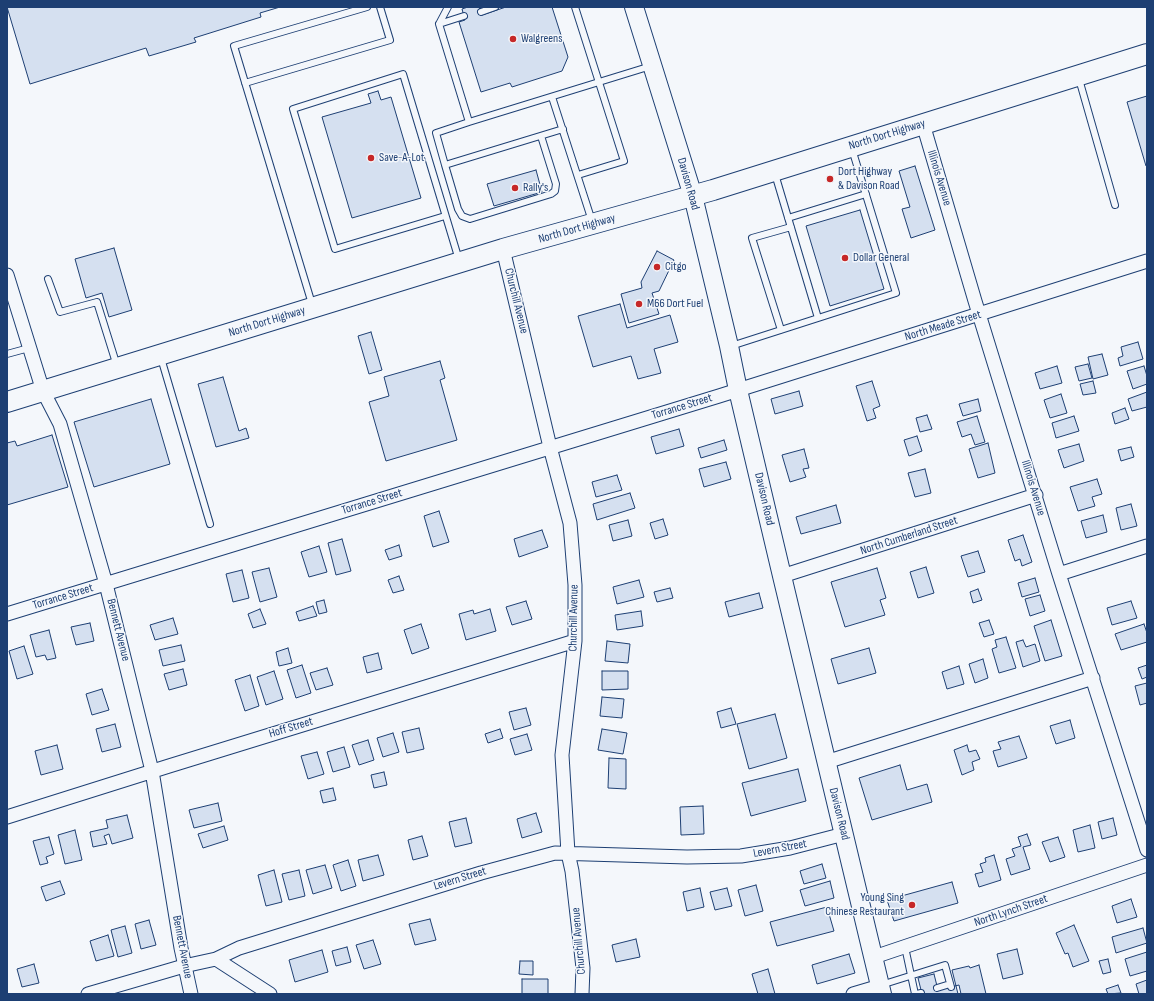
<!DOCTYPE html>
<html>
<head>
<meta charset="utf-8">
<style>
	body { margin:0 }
	#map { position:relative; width:1154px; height:1001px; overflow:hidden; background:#f4f7fb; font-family:"Sofia Sans Condensed",sans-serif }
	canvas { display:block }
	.frame { position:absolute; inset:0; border:8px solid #1d3f73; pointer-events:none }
</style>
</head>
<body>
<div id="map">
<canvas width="1154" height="1001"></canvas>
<div class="frame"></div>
</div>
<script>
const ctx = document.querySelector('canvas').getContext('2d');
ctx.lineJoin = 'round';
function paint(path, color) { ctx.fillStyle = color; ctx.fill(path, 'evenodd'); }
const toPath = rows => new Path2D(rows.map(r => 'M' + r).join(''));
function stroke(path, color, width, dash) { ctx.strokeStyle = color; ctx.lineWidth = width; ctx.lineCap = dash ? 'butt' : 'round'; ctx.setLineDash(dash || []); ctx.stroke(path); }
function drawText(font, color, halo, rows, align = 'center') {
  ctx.font = font + ' "Sofia Sans Condensed",sans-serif'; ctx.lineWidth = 3; ctx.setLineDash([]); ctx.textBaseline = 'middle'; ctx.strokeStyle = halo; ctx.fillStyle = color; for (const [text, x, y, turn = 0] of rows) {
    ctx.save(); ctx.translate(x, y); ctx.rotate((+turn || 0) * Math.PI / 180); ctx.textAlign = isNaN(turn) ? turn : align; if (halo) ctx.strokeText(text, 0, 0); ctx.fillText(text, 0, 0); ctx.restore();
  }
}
const building = toPath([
	[7,7,280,7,260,13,261,17,194,38,196,42,149,56,146,48,30,84,7,7],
	[468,7,479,7,482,15,506,7,552,7,568,57,562,71,512,87,510,83,481,92,459,22,465,20,462,9,468,7],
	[378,91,381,100,391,97,421,198,352,218,322,117,371,103,368,94,378,91],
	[1147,96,1147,166,1146,166,1127,102,1147,96],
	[915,166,935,230,911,238,902,209,910,207,899,171,915,166],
	[536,170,542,192,494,206,487,184,536,170],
	[860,210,884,289,830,306,806,226,860,210],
	[114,248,132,310,109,317,102,293,86,298,75,259,114,248],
	[657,251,674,260,659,291,652,293,659,314,629,323,621,294,642,288,641,282,657,251],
	[620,304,627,328,670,315,678,342,654,349,661,373,638,379,631,356,593,367,578,316,620,304],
	[371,332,382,370,369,374,358,336,371,332],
	[1138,342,1143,359,1120,366,1118,358,1123,356,1121,347,1138,342],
	[1102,354,1108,375,1093,379,1088,357,1102,354],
	[440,361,445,378,440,380,457,440,386,461,369,402,389,396,384,377,440,361],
	[1088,364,1092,378,1079,381,1075,367,1088,364],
	[1057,366,1062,383,1040,389,1035,373,1057,366],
	[1144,366,1147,376,1147,384,1133,389,1127,371,1144,366],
	[223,377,239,431,246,428,249,438,216,447,198,384,223,377],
	[872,381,880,406,873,409,876,418,867,421,856,386,872,381],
	[1093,381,1096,393,1083,395,1080,384,1093,381],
	[799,391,803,406,775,414,771,399,799,391],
	[1147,392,1147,407,1132,411,1128,399,1147,392],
	[1061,394,1067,413,1050,418,1044,400,1061,394],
	[151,399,170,464,94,487,74,422,151,399],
	[978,399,981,411,963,416,959,404,978,399],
	[1125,408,1129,419,1115,424,1112,413,1125,408],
	[927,415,932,429,920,432,916,418,927,415],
	[977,416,985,442,975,445,971,434,962,437,957,422,977,416],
	[1074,416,1079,431,1056,438,1052,423,1074,416],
	[679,429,684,446,656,454,651,437,679,429],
	[52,435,68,487,7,505,7,443,15,441,17,446,52,435],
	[917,436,922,451,909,456,904,440,917,436],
	[724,440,727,450,701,458,698,448,724,440],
	[988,443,995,473,978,478,969,449,988,443],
	[1079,444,1084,461,1064,468,1058,450,1079,444],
	[1131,447,1134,457,1121,461,1118,450,1131,447],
	[804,449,809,468,803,469,806,477,790,482,782,455,804,449],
	[726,462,731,479,704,487,699,469,726,462],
	[925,469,931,493,915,497,908,473,925,469],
	[617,475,622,490,596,497,592,482,617,475],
	[1097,479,1102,494,1092,497,1095,506,1078,511,1070,487,1097,479],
	[630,493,635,508,597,520,593,504,630,493],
	[1131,504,1137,526,1121,530,1116,508,1131,504],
	[836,505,841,523,801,534,796,517,836,505],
	[439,511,449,542,433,547,424,516,439,511],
	[1103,515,1107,532,1086,538,1081,521,1103,515],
	[663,519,668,535,655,539,650,523,663,519],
	[628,520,632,536,613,541,609,525,628,520],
	[542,530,548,547,519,557,514,539,542,530],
	[1023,535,1032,562,1022,566,1020,559,1015,561,1008,540,1023,535],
	[342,539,351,571,336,575,328,543,342,539],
	[399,545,402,556,389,560,385,550,399,545],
	[319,546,327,572,309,577,301,552,319,546],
	[978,551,985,572,968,577,961,556,978,551],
	[926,567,934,593,918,598,910,572,926,567],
	[269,568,277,597,260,602,252,572,269,568],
	[877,568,886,598,880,600,885,615,845,627,831,582,877,568],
	[242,570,249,598,233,602,226,574,242,570],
	[399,576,404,590,393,593,388,580,399,576],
	[1035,578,1039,592,1022,597,1018,583,1035,578],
	[639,580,644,597,617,604,613,587,639,580],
	[670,588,673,598,657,602,654,592,670,588],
	[978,589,982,600,973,603,970,592,978,589],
	[759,593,763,608,729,617,725,602,759,593],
	[1040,595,1045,611,1030,616,1025,599,1040,595],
	[324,600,327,612,319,614,316,602,324,600],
	[526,601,532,619,512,625,506,607,526,601],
	[1131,601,1137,618,1112,625,1107,608,1131,601],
	[313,606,317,616,299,621,296,612,313,606],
	[260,609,266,624,253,628,248,614,260,609],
	[490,609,496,631,466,640,459,614,473,610,474,614,490,609],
	[641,611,643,626,617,630,615,615,641,611],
	[173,618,178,634,155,640,150,625,173,618],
	[989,620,994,634,984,637,979,623,989,620],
	[1051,620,1062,656,1045,661,1034,626,1051,620],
	[90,623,94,641,76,645,71,627,90,623],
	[421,624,429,648,412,654,404,630,421,624],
	[1144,624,1147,633,1147,642,1121,650,1115,634,1144,624],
	[49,630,56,658,47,660,45,655,36,657,30,635,49,630],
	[1006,637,1016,668,999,673,992,649,997,647,995,640,1006,637],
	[1023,640,1026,647,1035,644,1040,661,1023,667,1016,642,1023,640],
	[607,641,630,644,628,663,605,661,607,641],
	[181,645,185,661,163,666,159,650,181,645],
	[24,646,33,674,17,679,9,651,24,646],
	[288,648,292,663,279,666,276,652,288,648],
	[869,648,876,673,838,684,831,659,869,648],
	[378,653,382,669,367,673,363,657,378,653],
	[983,659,988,678,975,683,969,664,983,659],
	[302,665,311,693,296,698,287,670,302,665],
	[1147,665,1147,677,1142,679,1138,668,1147,665],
	[959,666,964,684,947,689,942,672,959,666],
	[327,668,333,685,316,690,310,673,327,668],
	[183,669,187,685,169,690,164,674,183,669],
	[274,671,283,699,266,705,257,677,274,671],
	[602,671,628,671,628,689,602,690,602,671],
	[250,675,259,706,245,711,235,680,250,675],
	[1147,683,1147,703,1140,705,1135,686,1147,683],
	[102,689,109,710,92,715,86,694,102,689],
	[602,697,624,699,622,718,600,716,602,697],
	[526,708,531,725,514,730,509,712,526,708],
	[731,708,736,724,721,728,717,712,731,708],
	[775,714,787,758,749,769,737,724,775,714],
	[1070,720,1075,738,1056,744,1050,726,1070,720],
	[115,724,121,747,102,752,96,729,115,724],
	[419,728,424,749,407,753,402,732,419,728],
	[500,729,503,738,488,743,485,734,500,729],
	[602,729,627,733,623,754,598,750,602,729],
	[393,733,399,752,383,757,377,738,393,733],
	[527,734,532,750,515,755,510,739,527,734],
	[1019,736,1027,758,998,767,993,751,1001,749,998,742,1019,736],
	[368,740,374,760,359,765,352,745,368,740],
	[57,745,63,769,41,775,35,751,57,745],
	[967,745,969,752,976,750,980,759,972,762,974,770,962,775,954,750,967,745],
	[344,747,350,767,333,772,327,752,344,747],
	[317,752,324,774,308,779,301,756,317,752],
	[609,758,626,759,626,789,608,788,609,758],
	[900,765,907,790,927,784,932,802,872,820,859,778,900,765],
	[798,769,806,801,751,816,742,783,798,769],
	[384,772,387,785,374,788,371,775,384,772],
	[333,788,336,800,323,803,320,791,333,788],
	[218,803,222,821,194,828,189,810,218,803],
	[703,806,704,834,681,835,680,807,703,806],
	[536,813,542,832,522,838,517,819,536,813],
	[127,815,133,838,112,844,109,834,104,836,107,844,93,847,90,832,108,828,106,820,127,815],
	[466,818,472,843,455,847,449,822,466,818],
	[1113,818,1117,835,1102,839,1098,822,1113,818],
	[1090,825,1095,848,1078,852,1073,830,1090,825],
	[224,826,228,840,203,848,198,834,224,826],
	[75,830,82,860,65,864,58,835,75,830],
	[1027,834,1031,845,1023,847,1030,869,1011,875,1006,859,1015,856,1012,849,1021,846,1018,837,1027,834],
	[422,836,428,856,413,860,408,840,422,836],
	[49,837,54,854,46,857,48,863,40,865,33,841,49,837],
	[1058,837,1065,857,1050,862,1042,842,1058,837],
	[378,855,384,875,363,881,358,860,378,855],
	[994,855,1001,880,979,887,975,874,983,872,980,864,986,862,985,858,994,855],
	[348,860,356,886,341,891,333,865,348,860],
	[822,864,826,878,804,884,800,871,822,864],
	[325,865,332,888,313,894,306,870,325,865],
	[274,870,282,902,266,906,258,875,274,870],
	[299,870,305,896,289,900,282,874,299,870],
	[60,881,65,894,46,901,41,887,60,881],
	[830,881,834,898,805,906,800,890,830,881],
	[952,882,958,903,894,921,887,900,952,882],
	[756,885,763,911,745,916,738,890,756,885],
	[700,888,704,907,687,911,683,892,700,888],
	[727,888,732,906,715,910,710,892,727,888],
	[1131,899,1137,917,1117,923,1112,906,1131,899],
	[827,907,834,931,777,946,770,922,827,907],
	[430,919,436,940,415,945,409,924,430,919],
	[149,920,156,945,141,949,135,924,149,920],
	[1074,925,1089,961,1073,967,1068,953,1065,954,1056,933,1074,925],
	[125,926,132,953,118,957,111,930,125,926],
	[1143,928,1147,943,1116,953,1112,937,1143,928],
	[108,935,114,956,96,961,90,941,108,935],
	[636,939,640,957,616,962,612,945,636,939],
	[373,940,381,964,364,969,356,945,373,940],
	[347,947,351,962,336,966,332,951,347,947],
	[1017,949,1023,974,1003,979,997,954,1017,949],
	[322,950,328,972,295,982,289,960,322,950],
	[1147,952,1147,971,1130,976,1125,959,1147,952],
	[849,954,855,973,817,984,812,965,849,954],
	[1108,959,1111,972,1103,974,1099,961,1108,959],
	[520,961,533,961,533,975,519,974,520,961],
	[34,964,39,983,22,987,17,969,34,964],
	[979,965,986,994,958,994,952,970,969,966,970,968,979,965],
	[768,969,775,994,758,994,752,974,768,969],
	[934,974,938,990,959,985,961,994,922,994,918,978,934,974],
	[522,979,548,979,548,994,522,994,522,979],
	[1147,980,1147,994,1139,994,1136,984,1147,980],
	[1118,985,1121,993,1108,994,1106,989,1118,985]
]);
paint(building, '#d5e0f0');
stroke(building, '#1d3f73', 1);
const service = toPath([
	[448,7,439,24,469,122,651,66],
	[575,7,624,161,578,175],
	[481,12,495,7],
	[439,24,464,16],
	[1079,79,1115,205],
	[245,83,390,40,380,7],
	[552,97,592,221],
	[469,122,436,133,445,165,563,129],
	[445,165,458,209,462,216,470,219,551,194,555,191,556,184,541,136],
	[775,174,818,318],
	[445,216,335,249,293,109,403,74,459,260],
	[788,218,866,194],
	[48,279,60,312,97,302,117,366],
	[312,304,234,46,367,7],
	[781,330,752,238,791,227],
	[731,346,896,293,852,149],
	[7,354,29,348],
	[161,358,210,524],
	[905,947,915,994],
	[881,985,945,965,951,987],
	[937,988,950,984],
	[917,994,921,993]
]);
const minor = toPath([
	[923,124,975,301,1059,574,1147,850],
	[503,249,550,447,570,523,575,585,575,641,562,755,568,853,572,871,583,968,582,994],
	[7,275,43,391,60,424,106,584,152,771,181,948,191,994],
	[1059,574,1147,546],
	[782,576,1036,495],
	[7,614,719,396,1147,261],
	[826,762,1093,678],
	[7,817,169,766,575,641],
	[874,957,1147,865],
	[216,959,270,994],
	[88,994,184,966,216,959,239,948,481,873,555,853,687,857,741,856,790,848,844,834],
	[853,994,880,986]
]);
const secondary = toPath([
	[634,7,693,196,729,346,738,390,782,576,882,994]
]);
const primary = toPath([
	[7,402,503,249,713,190,1147,54]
]);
stroke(service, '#1d3f73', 8);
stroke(minor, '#1d3f73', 15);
stroke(secondary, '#1d3f73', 20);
stroke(primary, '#1d3f73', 22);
stroke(service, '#f4f7fb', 6);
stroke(minor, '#f4f7fb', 13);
stroke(secondary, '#f4f7fb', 18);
stroke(primary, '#f4f7fb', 20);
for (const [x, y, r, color] of [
	[513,39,4,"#c62828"],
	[371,158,4,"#c62828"],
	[830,179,4,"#c62828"],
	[515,188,4,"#c62828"],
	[845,258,4,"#c62828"],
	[657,267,4,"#c62828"],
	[639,304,4,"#c62828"],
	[912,905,4,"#c62828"]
]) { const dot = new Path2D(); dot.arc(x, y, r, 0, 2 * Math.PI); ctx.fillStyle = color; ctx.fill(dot); stroke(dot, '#f4f7fb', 1.5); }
drawText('12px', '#1d3f73', '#f4f7fb', [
	["Walgreens",521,39],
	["Save-A-Lot",379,158],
	["Dort Highway",838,172],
	["& Davison Road",838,186],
	["Rally's",523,188],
	["Dollar General",853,258],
	["Citgo",665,267],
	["M66 Dort Fuel",647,304],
	["Young Sing",904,898,"right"],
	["Chinese Restaurant",904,912,"right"]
], 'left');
drawText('12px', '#1d3f73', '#f4f7fb', [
	["North Dort Highway",887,135,-17],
	["Illinois Avenue",939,178,73],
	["Davison Road",688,184,74],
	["North Dort Highway",577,229,-16],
	["Churchill Avenue",516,301,76],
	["North Dort Highway",267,322,-17],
	["North Meade Street",943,326,-17],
	["Torrance Street",682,407,-17],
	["Illinois Avenue",1033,488,73],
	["Davison Road",764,499,77],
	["Torrance Street",372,502,-17],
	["North Cumberland Street",909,536,-18],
	["Torrance Street",63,597,-17],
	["Churchill Avenue",574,618,-89],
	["Bennett Avenue",118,630,76],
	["Hoff Street",291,728,-17],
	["Davison Road",839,814,76],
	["Levern Street",780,849,-11],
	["Levern Street",460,879,-17],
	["North Lynch Street",1011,911,-19],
	["Churchill Avenue",579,941,-95],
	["Bennett Avenue",182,947,79]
]);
</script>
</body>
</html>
